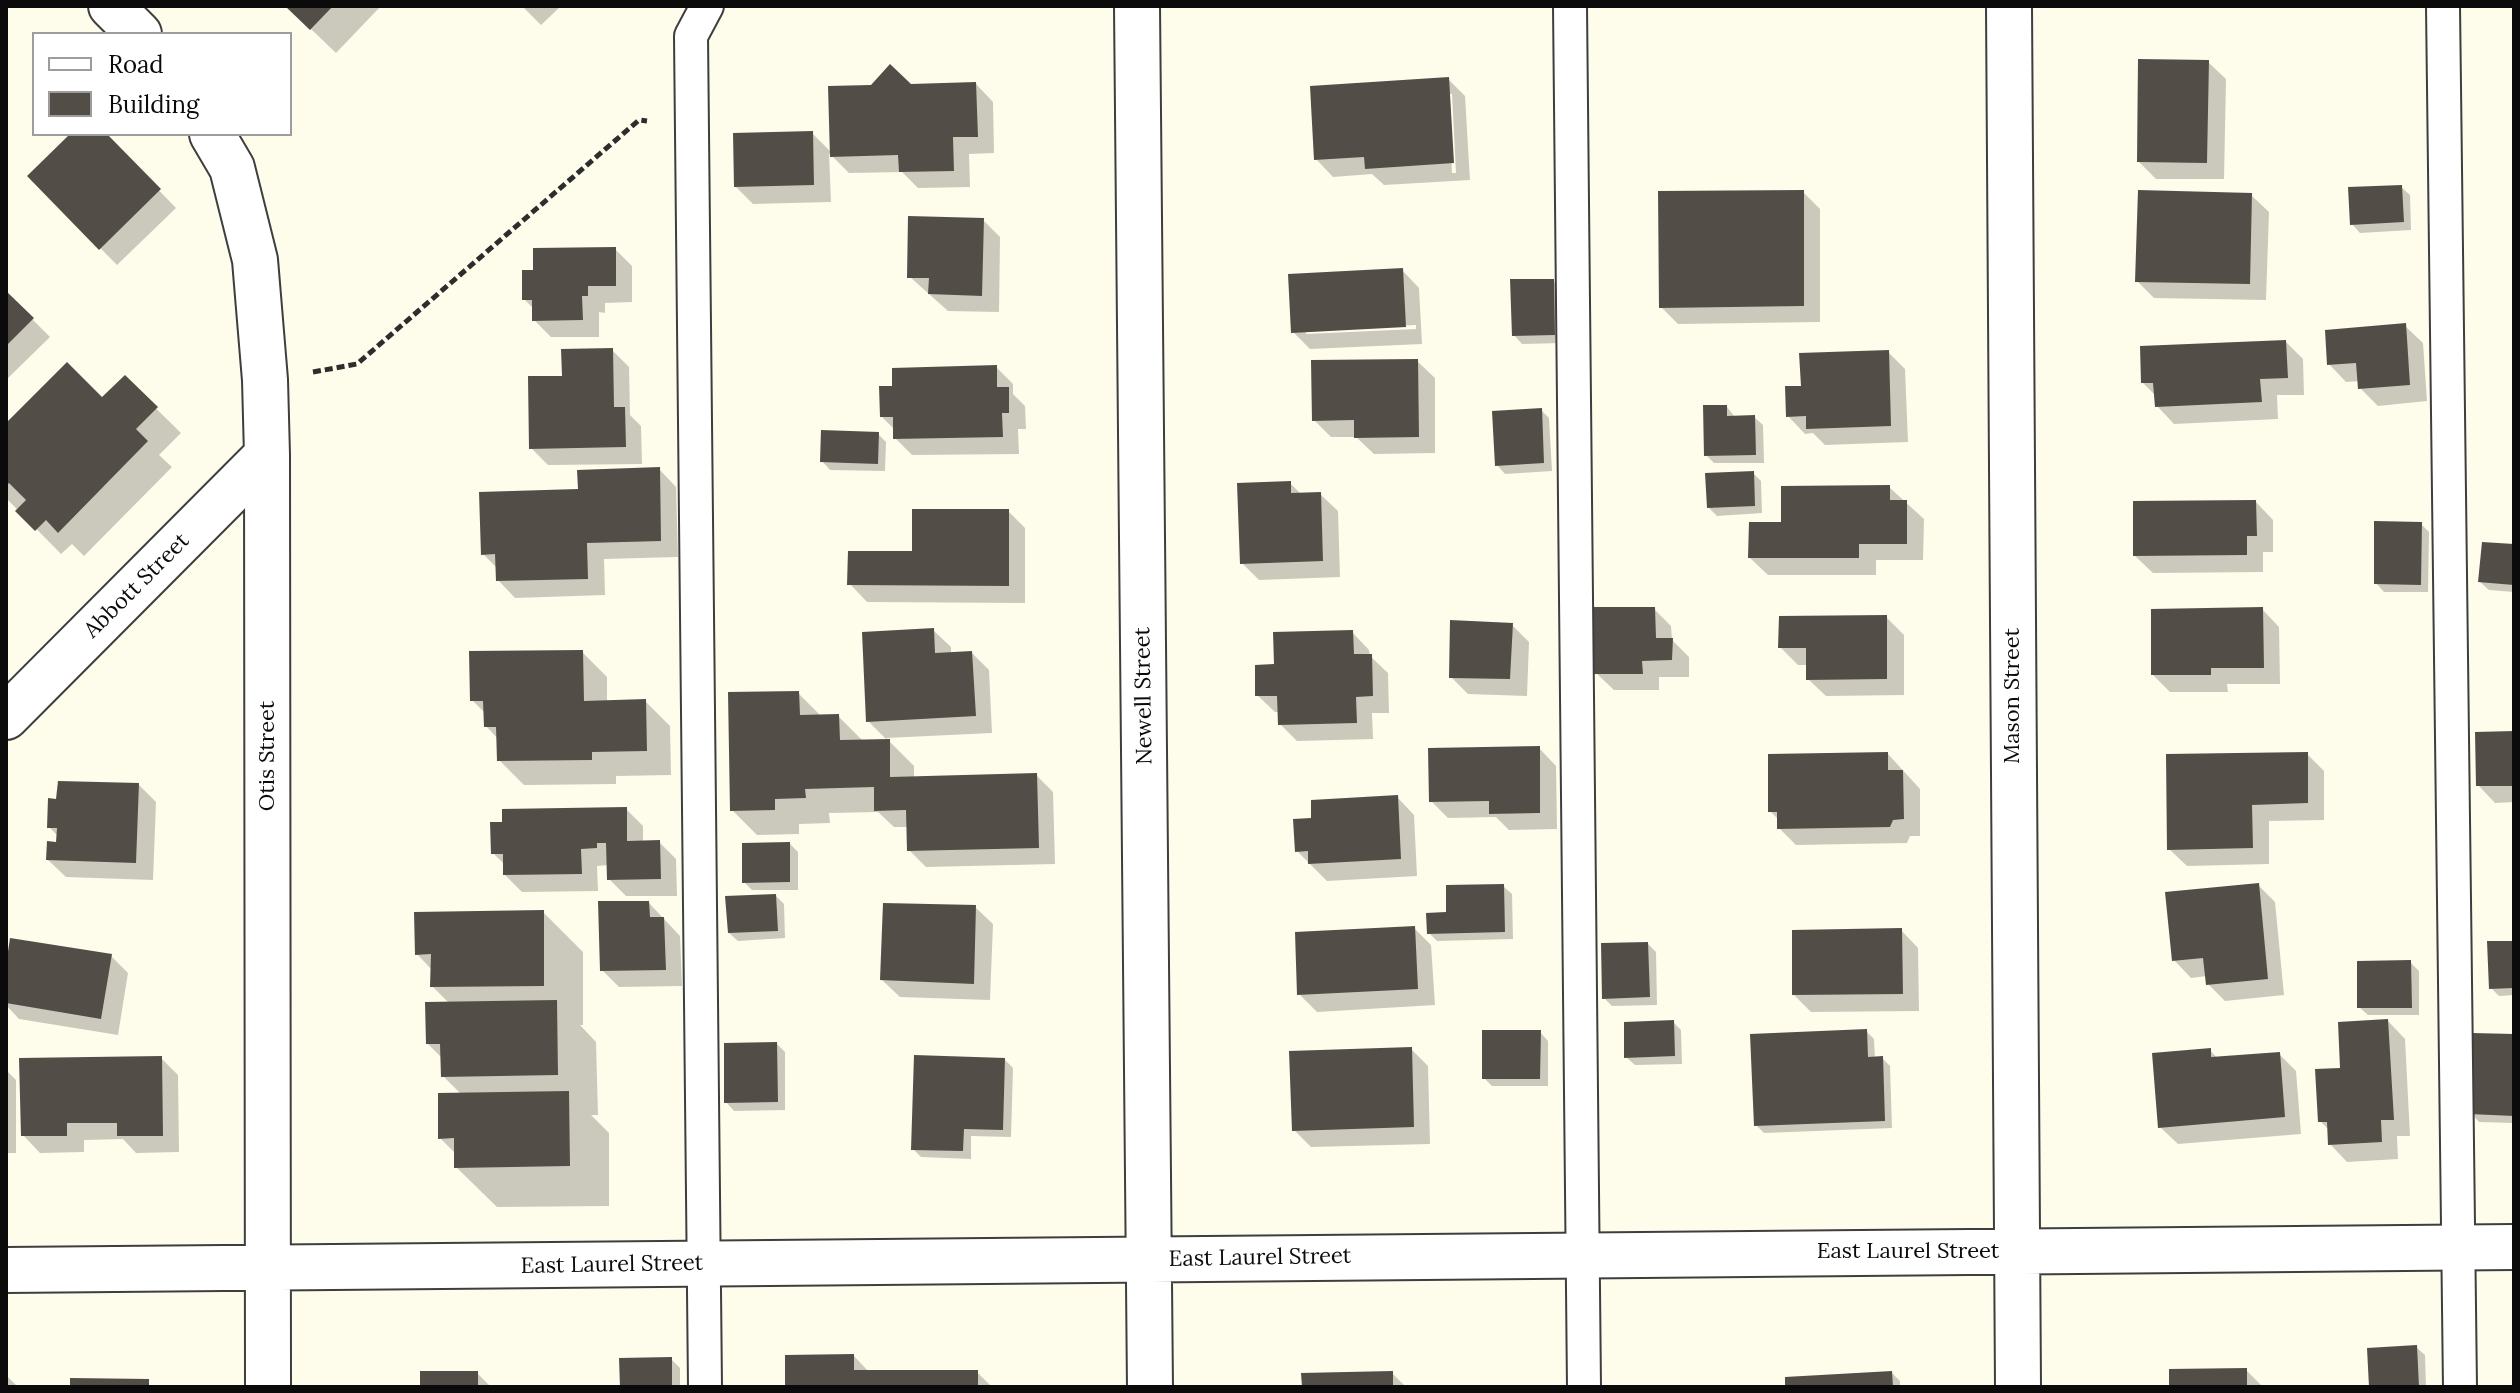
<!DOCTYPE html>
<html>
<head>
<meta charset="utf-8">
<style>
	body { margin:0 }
	#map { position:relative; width:2520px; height:1393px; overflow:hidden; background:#fefcea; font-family:Lora,serif }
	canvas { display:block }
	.frame { position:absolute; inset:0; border:8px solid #0b0b0b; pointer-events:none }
	.legend { position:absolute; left:32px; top:32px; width:260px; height:104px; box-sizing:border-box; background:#fff; border:2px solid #9d9d9d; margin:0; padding:10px 14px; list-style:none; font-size:24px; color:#0b0b0b }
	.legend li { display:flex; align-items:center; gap:16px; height:40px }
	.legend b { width:40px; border:2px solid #9d9d9d }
</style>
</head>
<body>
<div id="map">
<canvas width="2520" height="1393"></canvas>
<div class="frame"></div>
<ul class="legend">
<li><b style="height:10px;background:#fff"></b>Road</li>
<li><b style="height:22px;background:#534d48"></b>Building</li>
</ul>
</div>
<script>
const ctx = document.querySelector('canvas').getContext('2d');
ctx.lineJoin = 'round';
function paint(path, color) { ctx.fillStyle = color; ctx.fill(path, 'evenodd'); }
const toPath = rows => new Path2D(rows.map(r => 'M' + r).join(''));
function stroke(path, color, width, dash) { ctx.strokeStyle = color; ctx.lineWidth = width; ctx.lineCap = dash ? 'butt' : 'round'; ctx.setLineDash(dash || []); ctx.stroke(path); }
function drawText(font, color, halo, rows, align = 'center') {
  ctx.font = font + ' Lora,serif'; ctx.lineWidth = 8; ctx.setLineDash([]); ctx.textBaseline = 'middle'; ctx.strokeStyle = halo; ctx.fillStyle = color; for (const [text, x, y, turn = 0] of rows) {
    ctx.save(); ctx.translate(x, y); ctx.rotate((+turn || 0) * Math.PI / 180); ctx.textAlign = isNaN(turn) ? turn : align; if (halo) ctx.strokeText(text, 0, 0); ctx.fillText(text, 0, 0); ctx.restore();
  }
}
paint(toPath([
	[287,6,381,6,336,53],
	[522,6,561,6,541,25],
	[2208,62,2226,79,2224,179,2156,179,2139,162],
	[1448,79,1465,96,1470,180,1384,185,1372,174,1333,177,1316,159],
	[1448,94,1452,94,1456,173,1452,173],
	[976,84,993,102,994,153,969,154,970,187,918,188,902,172,849,173,829,153,831,202,753,204,736,187,812,133,832,153,910,86],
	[73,134,104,134,176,208,117,265,29,176],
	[2401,187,2410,195,2411,230,2360,233,2352,224],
	[1803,192,1820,209,1820,322,1678,324,1661,307],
	[2251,195,2269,212,2266,300,2154,298,2137,281],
	[983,220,1000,237,999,312,948,311,910,277],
	[615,249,632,266,632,302,605,303,605,313,599,312,599,337,551,337,534,320,534,309,524,299],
	[1402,270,1419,288,1422,344,1310,349,1293,332],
	[1416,325,1416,329,1306,334,1306,330],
	[1553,281,1561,289,1563,343,1522,344,1514,335],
	[6,293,50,337,6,380],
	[2405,326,2423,343,2427,401,2378,406,2360,388,2360,381,2346,382,2329,364],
	[2286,342,2303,359,2304,395,2277,395,2278,419,2174,424,2157,406,2156,396,2143,383],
	[612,350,629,367,630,415,641,426,642,464,548,465,531,448,564,378],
	[1888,352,1905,369,1908,442,1825,445,1813,433,1805,434,1788,416,1803,388],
	[1417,361,1435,378,1435,453,1374,454,1356,437,1331,437,1314,420],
	[996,367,1013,384,1013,394,1025,406,1026,429,1018,429,1019,454,912,455,895,438,895,430,882,417,894,388],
	[125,378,181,433,159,455,172,467,84,556,72,544,61,554,6,498,6,426,102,400],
	[1727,407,1735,417,1754,417,1763,425,1764,463,1714,463,1706,455],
	[1541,410,1549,418,1552,471,1505,474,1497,465],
	[878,434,886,442,885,471,830,470,822,461],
	[659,469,676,487,678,557,604,559,605,595,515,598,498,580,497,568,483,554,580,491],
	[1753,473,1761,481,1762,513,1717,516,1709,508],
	[1290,483,1301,494,1320,494,1338,511,1340,577,1259,580,1242,563],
	[1889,487,1924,519,1923,560,1876,560,1876,575,1768,575,1750,558,1783,524],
	[2256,502,2273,520,2273,552,2263,552,2263,572,2153,573,2135,556],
	[1008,511,1025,528,1025,603,867,602,850,584],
	[2421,524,2429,532,2428,592,2384,592,2376,583],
	[2514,546,2514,592,2489,590,2480,582],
	[1654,609,1671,626,1672,640,1689,657,1689,677,1659,677,1659,690,1614,690,1596,673],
	[2262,609,2279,627,2280,684,2227,684,2228,692,2170,692,2153,675],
	[1886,617,1904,635,1904,695,1826,696,1808,679,1808,665,1798,665,1780,647],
	[1512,625,1529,642,1527,696,1468,694,1451,677],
	[933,630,951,647,951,655,972,653,989,670,992,733,886,738,914,766,914,778,1036,775,1053,792,1055,864,926,867,909,850,908,827,894,827,878,812,829,813,830,823,799,824,799,834,757,835,732,810,798,693,822,717,839,717,864,742,888,741,868,721],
	[1352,632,1369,650,1370,656,1388,673,1389,713,1372,713,1373,739,1297,741,1280,724,1279,712,1275,712,1257,695,1276,666],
	[582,652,607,677,607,702,645,701,670,726,671,775,616,776,616,784,524,785,499,760,498,739,486,726,485,713,472,700],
	[2514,733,2514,802,2495,803,2478,785],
	[1539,748,1556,766,1557,829,1509,830,1496,817,1448,818,1431,801],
	[1888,754,1920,789,1920,836,1910,836,1907,843,1796,845,1779,828,1779,820,1770,811],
	[2307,754,2324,771,2324,820,2269,821,2269,864,2187,866,2169,849],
	[139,785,156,802,153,880,66,877,48,860,58,844,58,836,49,827],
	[1397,797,1414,815,1417,876,1327,881,1297,851,1313,820],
	[626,809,643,826,643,842,659,842,676,859,677,896,626,896,609,879,609,865,597,866,598,891,522,892,505,875,505,865,493,853],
	[790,844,798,852,798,890,752,890,744,882],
	[2258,885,2275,902,2284,995,2225,1001,2208,984,2207,976,2191,978,2174,960],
	[1503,886,1512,894,1513,939,1437,941,1429,933,1448,914],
	[776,896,784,904,785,938,738,941,729,933],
	[649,903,680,936,682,986,619,987,602,970],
	[975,907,993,924,990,1000,900,997,882,980],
	[543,912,583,952,583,1025,580,1025,596,1042,598,1115,591,1115,609,1133,609,1206,497,1207,456,1167,456,1154,440,1138,461,1094,443,1076,442,1058,428,1044,450,1004,432,986,432,970,417,954],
	[1414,928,1431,945,1435,1005,1317,1012,1299,994],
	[1901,930,1918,948,1919,1011,1811,1012,1794,995],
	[2514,943,2514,995,2499,996,2491,988],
	[1648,944,1656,952,1657,1005,1612,1006,1604,998],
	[111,956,128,973,118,1035,19,1019,6,1005,6,977],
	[2410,962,2419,971,2419,1015,2368,1015,2359,1007],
	[2388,1021,2405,1039,2410,1136,2397,1136,2398,1159,2347,1162,2330,1144,2330,1131,2320,1121,2342,1070],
	[1673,1022,1681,1030,1682,1064,1635,1065,1626,1057],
	[1866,1031,1874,1039,1875,1059,1882,1058,1890,1066,1892,1128,1764,1133,1756,1125],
	[1540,1032,1548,1041,1548,1086,1492,1086,1484,1078],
	[2514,1036,2514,1123,2479,1122,2471,1113],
	[777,1044,785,1052,785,1110,734,1111,726,1102],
	[1411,1049,1428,1066,1430,1144,1311,1147,1294,1130],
	[2210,1050,2218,1059,2279,1054,2296,1071,2301,1134,2178,1144,2160,1127],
	[161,1058,178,1075,179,1152,136,1153,123,1139,84,1140,84,1152,40,1153,23,1135],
	[1005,1060,1013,1068,1011,1137,971,1136,971,1159,921,1157,913,1149],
	[6,1070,16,1080,16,1153,6,1153],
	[2416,1347,2425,1355,2426,1387,2371,1387],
	[854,1356,869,1372,977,1372,992,1387,787,1387],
	[671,1359,680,1368,680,1387,622,1387],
	[2246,1370,2263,1387,2171,1387],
	[477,1373,491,1387,422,1387],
	[1392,1373,1406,1387,1304,1387],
	[1892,1373,1900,1381,1900,1387,1787,1387],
	[6,1375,18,1387,6,1387]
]), '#0003');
paint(toPath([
	[285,6,333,6,310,30],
	[2138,59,2209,60,2207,163,2137,162],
	[890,64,911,84,976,82,978,137,953,137,954,171,899,172,898,155,830,157,828,86,871,85],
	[1449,77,1454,163,1365,169,1364,157,1314,160,1310,86],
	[813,131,814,185,734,187,733,133],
	[70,134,107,134,161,189,99,250,27,176],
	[2402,185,2404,222,2350,225,2348,187],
	[1804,190,1804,306,1659,308,1658,191],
	[2138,190,2252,193,2250,284,2135,282],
	[908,216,984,218,982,296,928,294,929,278,907,278],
	[616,247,616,286,588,286,588,296,582,296,583,320,532,321,532,300,522,300,522,270,533,270,533,248],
	[1403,268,1406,327,1291,333,1288,274],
	[1510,279,1554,279,1555,335,1512,336],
	[6,291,34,318,6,346],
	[2406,323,2410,385,2358,389,2356,363,2327,365,2325,330],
	[2286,340,2288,378,2260,379,2262,402,2155,407,2153,383,2141,383,2140,346],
	[613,348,614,407,625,407,626,447,529,449,528,376,562,376,561,349],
	[1889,350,1891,426,1806,429,1806,416,1786,417,1785,386,1801,386,1799,353],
	[1418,359,1419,437,1354,438,1354,420,1312,421,1311,360],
	[67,362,102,397,125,375,158,407,136,429,148,441,58,533,46,520,35,531,15,511,26,500,9,483,6,486,6,423],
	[997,365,997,387,1009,387,1009,413,1002,413,1003,437,893,439,893,417,880,417,879,386,892,386,892,368],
	[1703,405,1727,405,1727,416,1755,415,1756,455,1704,456],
	[1542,408,1544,463,1495,466,1492,411],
	[821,430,879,432,878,464,820,462],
	[660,467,661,541,587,543,588,579,496,581,495,554,481,555,479,492,578,489,577,470],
	[1754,471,1755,506,1707,508,1705,473],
	[1291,481,1291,493,1321,492,1323,561,1240,564,1237,483],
	[1890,485,1890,500,1907,500,1907,544,1859,544,1859,558,1748,558,1749,522,1781,522,1781,486],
	[2256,500,2257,536,2247,536,2247,555,2133,556,2133,501],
	[912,509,1009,509,1009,586,847,585,848,551,912,551],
	[2374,521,2422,522,2421,585,2374,584],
	[2482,542,2514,544,2514,585,2478,582],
	[1594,607,1655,607,1656,638,1673,638,1672,660,1642,661,1643,674,1594,674],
	[2263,607,2264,668,2211,668,2211,675,2151,675,2151,609],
	[1887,615,1887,679,1806,680,1806,648,1778,648,1779,616],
	[1450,620,1513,623,1510,679,1449,678],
	[934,628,935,653,972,651,976,716,866,722,862,632],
	[1353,630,1354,654,1372,654,1373,696,1356,697,1357,723,1278,725,1277,696,1255,696,1255,665,1274,664,1273,632],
	[583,650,584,701,646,699,647,751,592,752,592,760,497,761,496,727,484,727,483,701,470,701,469,651],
	[799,691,800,715,839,714,840,740,890,739,890,777,1037,773,1039,848,907,851,906,810,874,811,874,787,805,789,806,798,775,799,775,810,730,811,728,692],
	[2514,731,2514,786,2476,786,2475,732],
	[1540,746,1540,813,1489,814,1489,801,1429,802,1428,748],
	[1888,752,1888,770,1903,770,1904,819,1893,820,1890,827,1777,829,1777,812,1768,812,1768,754],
	[2308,752,2308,803,2252,805,2253,848,2167,850,2166,754],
	[58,781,139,783,136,863,46,860,47,841,56,842,57,828,47,828,48,798,56,799],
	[1398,795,1401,859,1308,864,1308,851,1295,852,1293,819,1311,818,1311,800],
	[627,807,627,841,660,840,661,879,607,880,606,843,597,843,597,848,581,849,582,874,503,875,503,854,491,854,490,822,502,822,502,809],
	[790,842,790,882,742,883,742,843],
	[2259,883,2268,979,2206,985,2203,958,2172,961,2165,892],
	[1504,884,1505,932,1427,934,1426,913,1446,912,1446,885],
	[776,894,778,931,728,933,725,896],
	[598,901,649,901,650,917,664,917,666,970,600,971],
	[883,903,976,905,974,984,880,980],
	[544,910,544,986,430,987,431,954,415,955,414,912],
	[1415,926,1418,989,1297,995,1295,932],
	[1902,928,1903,994,1792,995,1792,930],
	[10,938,112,954,101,1019,6,1003,6,965],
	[2487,941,2514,941,2514,988,2489,989],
	[1648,942,1650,997,1602,999,1601,943],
	[2411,960,2412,1008,2357,1008,2357,961],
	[557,1000,558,1075,441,1077,440,1044,426,1044,425,1002],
	[2388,1019,2394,1120,2381,1120,2382,1142,2328,1145,2327,1122,2318,1122,2315,1069,2340,1068,2338,1022],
	[1674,1020,1675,1056,1624,1058,1624,1022],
	[1867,1029,1868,1057,1883,1056,1885,1121,1754,1126,1750,1034],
	[1482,1030,1541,1030,1540,1079,1482,1079],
	[2472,1033,2514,1034,2514,1116,2469,1114],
	[777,1042,778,1102,724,1103,724,1043],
	[1412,1047,1414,1127,1292,1131,1289,1051],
	[2211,1048,2211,1057,2280,1052,2285,1117,2158,1128,2152,1053],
	[914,1055,1005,1058,1003,1130,964,1129,963,1151,911,1150],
	[162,1056,163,1136,117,1136,117,1123,67,1123,67,1136,21,1136,19,1058],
	[569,1091,570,1166,454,1168,454,1138,438,1139,438,1093],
	[2417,1345,2419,1387,2369,1387,2367,1348],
	[854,1354,854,1370,978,1370,978,1387,785,1387,785,1355],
	[672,1357,672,1387,620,1387,619,1358],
	[2247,1368,2247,1387,2169,1387,2169,1369],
	[420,1371,478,1371,478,1387,420,1387],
	[1393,1371,1393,1387,1302,1387,1301,1373],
	[1892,1371,1893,1387,1785,1387,1785,1377],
	[70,1378,149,1379,149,1387,70,1387]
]), '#534d48');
const service = toPath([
	[1570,6,1584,1387],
	[2443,6,2460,1387],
	[705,1387,691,36,707,6]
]);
const minor = toPath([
	[111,6,139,34],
	[1137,6,1150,1387],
	[2009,6,2018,1387],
	[212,134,232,168,255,260,265,380,267,455,268,1387],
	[6,717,267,455],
	[6,1270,2514,1247]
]);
stroke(service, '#3e3e3e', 36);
stroke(minor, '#3e3e3e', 48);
stroke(toPath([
	[313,372,357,364,639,120,647,121]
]), '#2d2d2d', 5, [8, 4]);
stroke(service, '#fff', 32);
stroke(minor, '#fff', 44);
drawText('22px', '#0b0b0b', '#fff', [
	["Abbott Street",137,586,-45],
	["Newell Street",1144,696,-91],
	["Mason Street",2013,696,-90],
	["Otis Street",268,756,-90],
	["East Laurel Street",1908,1252],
	["East Laurel Street",1260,1258,-1],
	["East Laurel Street",612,1265,-1]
]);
</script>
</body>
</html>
